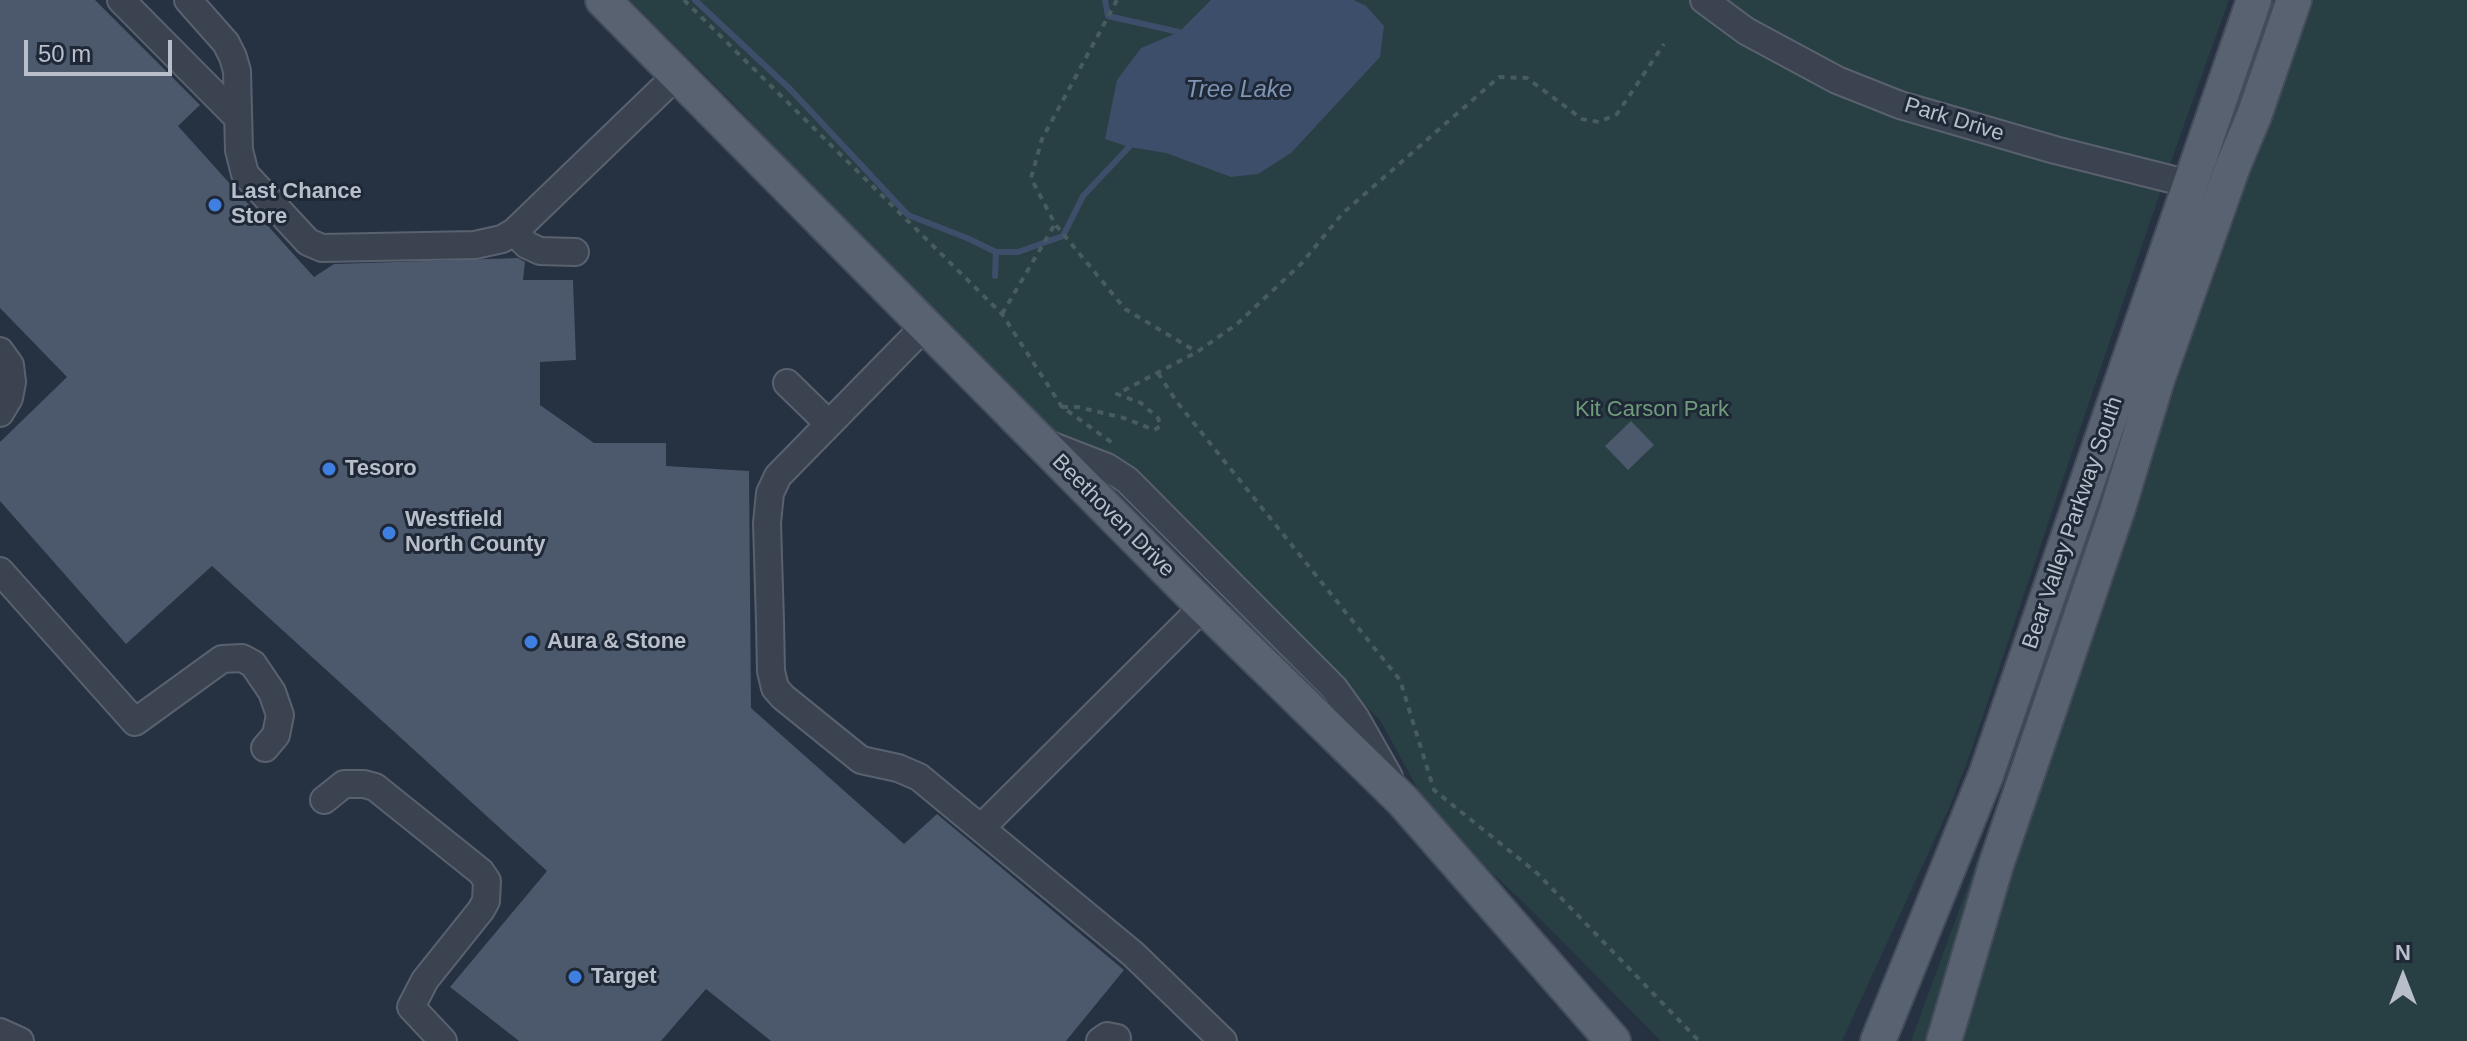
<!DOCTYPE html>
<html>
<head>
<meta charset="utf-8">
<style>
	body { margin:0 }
	#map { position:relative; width:2467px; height:1041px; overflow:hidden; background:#263142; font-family:Arial,sans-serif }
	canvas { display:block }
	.north { position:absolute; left:2363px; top:937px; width:80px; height:80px; -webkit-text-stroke:6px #1f2837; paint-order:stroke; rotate:0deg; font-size:22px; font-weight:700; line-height:32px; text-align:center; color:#b8bfcb }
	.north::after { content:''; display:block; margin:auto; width:28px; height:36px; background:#b8bfcb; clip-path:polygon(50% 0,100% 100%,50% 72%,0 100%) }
	.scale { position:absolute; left:24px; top:40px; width:148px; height:36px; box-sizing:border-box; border:4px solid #b8bfcb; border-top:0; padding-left:10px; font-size:24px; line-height:28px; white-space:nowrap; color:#b8bfcb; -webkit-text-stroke:6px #1f2837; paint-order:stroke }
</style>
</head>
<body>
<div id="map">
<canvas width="2467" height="1041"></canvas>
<div class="north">N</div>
<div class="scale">50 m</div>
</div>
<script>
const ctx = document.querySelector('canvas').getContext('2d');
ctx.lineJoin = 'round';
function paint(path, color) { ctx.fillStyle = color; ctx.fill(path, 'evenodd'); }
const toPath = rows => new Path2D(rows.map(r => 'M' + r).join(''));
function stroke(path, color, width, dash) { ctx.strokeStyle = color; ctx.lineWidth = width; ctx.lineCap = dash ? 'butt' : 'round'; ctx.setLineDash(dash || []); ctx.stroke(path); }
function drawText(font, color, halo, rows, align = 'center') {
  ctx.font = font + ' Arial,sans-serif'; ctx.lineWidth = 6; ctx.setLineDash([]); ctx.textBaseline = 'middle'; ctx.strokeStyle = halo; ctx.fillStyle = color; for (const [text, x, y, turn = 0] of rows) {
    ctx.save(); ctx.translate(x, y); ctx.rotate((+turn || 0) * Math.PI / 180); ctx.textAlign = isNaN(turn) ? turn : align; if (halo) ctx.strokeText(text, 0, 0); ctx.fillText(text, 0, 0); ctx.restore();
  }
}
paint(toPath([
	[630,0,2229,0,2164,181,1969,757,1950,806,1842,1041,1661,1041,1527,906,1433,817,1380,720,1136,478,1045,434,735,105],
	[2274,0,2467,0,2467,1041,1911,1041,2007,779,2133,402]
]), '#283f43');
paint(toPath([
	[1211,0,1354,0,1366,6,1384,26,1380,57,1291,153,1258,174,1231,177,1166,153,1129,147,1105,139,1117,80,1141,48,1179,32]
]), '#3c4e6a');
stroke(toPath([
	[695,0,791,90,908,215,967,238,996,252,1018,252,1063,236,1083,196,1129,147],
	[1105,0,1108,16,1179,32],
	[995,276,996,252]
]), '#3c4e6a', 6);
paint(toPath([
	[0,0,95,0,200,105,178,126,314,277,334,264,518,258,525,262,523,280,573,280,576,360,540,362,540,405,594,443,666,443,666,466,749,471,751,708,904,844,937,814,1124,970,1066,1041,771,1041,706,989,661,1041,519,1041,450,987,547,871,212,566,126,644,0,501,0,442,67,377,0,308],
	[1631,421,1654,445,1628,470,1605,446]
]), '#4c586b');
const minor = toPath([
	[121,0,238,118],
	[188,0,226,43,233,57,237,71,239,150,245,174,308,242,322,248,475,245,502,239,514,232,677,75],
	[1704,0,1746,31,1837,80,1900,105,2055,150,2206,188],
	[514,232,527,245,540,251,575,252],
	[926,325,778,476,770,493,767,523,770,622,771,671,775,688,783,697,861,760,898,768,919,777,1133,954,1223,1041],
	[0,351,10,365,12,382,9,398,0,413],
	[787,383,829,424],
	[1045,443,1107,467,1127,480,1334,688,1355,717,1389,777],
	[0,571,135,722,222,659,242,658,253,664,272,692,280,715,276,735,265,748],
	[324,800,344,784,364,784,375,787,481,872,487,881,486,901,481,910,425,980,411,1007,443,1041],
	[981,828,1203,607],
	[0,1032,20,1041],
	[1100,1041,1107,1036,1117,1038]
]);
const major = toPath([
	[603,0,1190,593,1403,801,1613,1041],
	[1878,1041,1986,775,2254,0],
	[1944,1041,1996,865,2118,508,2157,380,2233,166,2254,116,2294,0]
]);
stroke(minor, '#59616f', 30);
stroke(major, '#444c5b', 38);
stroke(toPath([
	[684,0,1002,314,1062,407,1114,444],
	[1117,0,1042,139,1031,178,1055,224,1125,309,1197,352],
	[1002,314,1055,224],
	[1158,373,1177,402,1400,680,1434,790,1537,873,1699,1041],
	[1062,407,1078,407,1124,418,1154,430,1161,426,1158,418,1141,403,1117,394,1197,352,1237,324,1301,264,1343,213,1499,77,1527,78,1582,119,1599,122,1617,114,1664,44]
]), '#475c5f', 4, [6, 6]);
stroke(minor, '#3b4351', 26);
stroke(major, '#596271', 34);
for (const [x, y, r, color] of [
	[215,205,8,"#3f7fe0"],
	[329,469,8,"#3f7fe0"],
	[389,533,8,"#3f7fe0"],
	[531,642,8,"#3f7fe0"],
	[575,977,8,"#3f7fe0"]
]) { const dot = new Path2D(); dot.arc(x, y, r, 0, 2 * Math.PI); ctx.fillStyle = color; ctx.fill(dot); stroke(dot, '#1f2837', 3); }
drawText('22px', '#b8bfcb', '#1f2837', [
	["Park Drive",1954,120,17],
	["Beethoven Drive",1113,516,45],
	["Bear Valley Parkway South",2073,523,-71]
]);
drawText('bold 22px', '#b8bfcb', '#1f2837', [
	["Last Chance",231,192],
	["Store",231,217],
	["Tesoro",345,469],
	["Westfield",405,520],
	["North County",405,545],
	["Aura & Stone",547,642],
	["Target",591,977]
], 'left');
drawText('22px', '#6f9c7a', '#1f2837', [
	["Kit Carson Park",1652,410]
]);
drawText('italic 24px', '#7f94b2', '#1f2837', [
	["Tree Lake",1239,90]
]);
</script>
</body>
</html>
